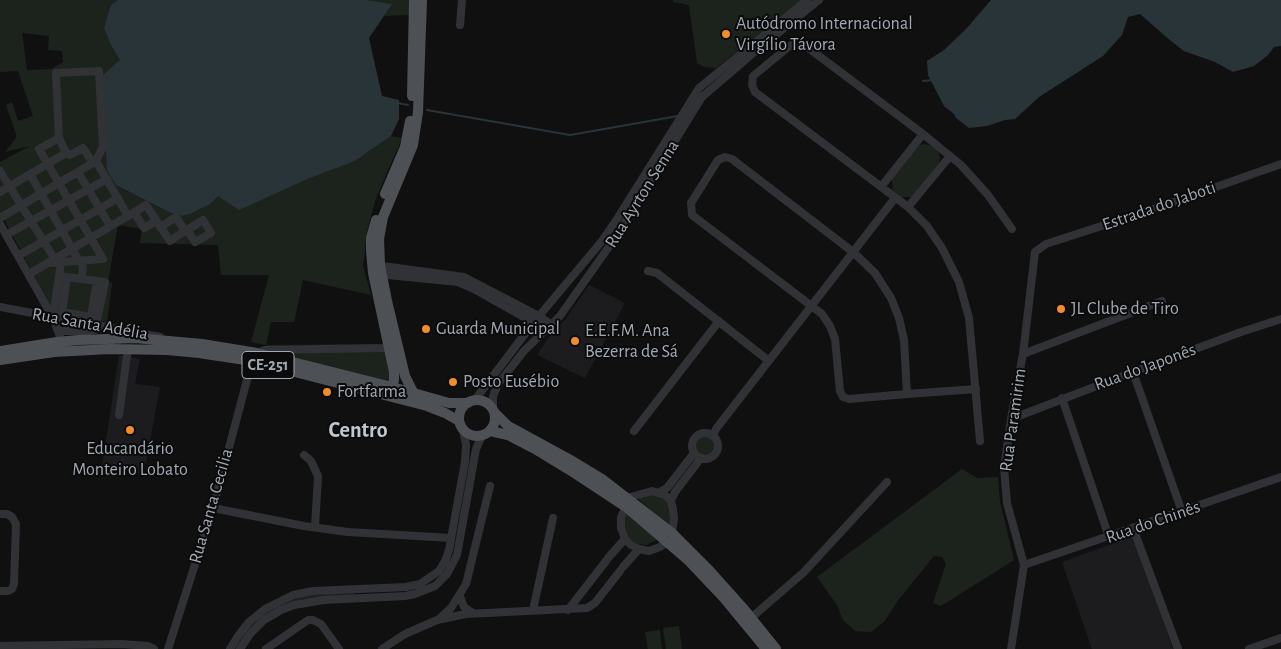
<!DOCTYPE html>
<html>
<head>
<meta charset="utf-8">
<style>
	body { margin:0 }
	canvas { display:block; background:#101011 }
</style>
</head>
<body>
<canvas width="1281" height="649"></canvas>
<script>
const ctx = document.querySelector('canvas').getContext('2d');
ctx.lineJoin = 'round';
function paint(path, color) { ctx.fillStyle = color; ctx.fill(path, 'evenodd'); }
const toPath = rows => new Path2D(rows.map(r => 'M' + r).join(''));
function stroke(path, color, width, dash) { ctx.strokeStyle = color; ctx.lineWidth = width; ctx.lineCap = dash ? 'butt' : 'round'; ctx.setLineDash(dash || []); ctx.stroke(path); }
function drawText(font, color, halo, rows, align = 'center') {
  ctx.font = font + ' "Alegreya Sans",sans-serif'; ctx.lineWidth = 4; ctx.setLineDash([]); ctx.textBaseline = 'middle'; ctx.strokeStyle = halo; ctx.fillStyle = color; for (const [text, x, y, turn = 0] of rows) {
    ctx.save(); ctx.translate(x, y); ctx.rotate((+turn || 0) * Math.PI / 180); ctx.textAlign = isNaN(turn) ? turn : align; if (halo) ctx.strokeText(text, 0, 0); ctx.fillText(text, 0, 0); ctx.restore();
  }
}
paint(toPath([
	[589,285,625,303,585,378,537,355,553,331,565,320],
	[119,355,140,359,135,384,160,387,144,473,101,473],
	[1134,536,1173,649,1092,649,1062,562]
]), '#1c1c1e');
paint(toPath([
	[0,0,118,0,111,5,112,47,120,60,116,185,171,213,183,216,199,210,218,196,305,180,355,161,391,136,402,138,376,198,367,231,363,266,371,295,303,280,294,322,271,322,266,345,384,344,392,378,387,383,265,350,266,345,251,342,269,275,221,275,218,245,140,243,142,229,118,225,108,282,112,283,107,322,54,313,0,212,0,162,30,146,5,152,16,138,16,134,6,105,12,102,18,121,33,116,18,71,0,72],
	[22,33,49,36,48,50,62,51,63,62,52,69,27,70],
	[367,0,409,0,409,15,383,16,391,4],
	[673,0,801,0,716,68,705,67,697,63,689,5,673,2],
	[924,144,933,146,938,151,940,158,938,164,912,197,900,197,893,190,892,179,918,146],
	'694 446a10 10 0 1 1 20 0a10 10 0 1 1-20 0Z',
	[962,469,977,478,998,477,1000,502,1014,560,941,606,933,603,946,564,942,557,934,556,899,599,884,622,871,632,855,631,843,620,837,605,817,577],
	[659,494,669,502,671,519,670,523,667,524,639,500,639,498,643,495],
	[626,515,628,515,657,540,646,545,638,544,630,540,624,528],
	[354,592,354,596,303,599,280,607,242,639,236,649,232,649,244,631,266,610,291,599,314,595],
	[679,626,682,649,666,649,663,628],
	[660,630,662,649,648,649,645,632]
]), '#1c231c');
paint(toPath([
	[118,0,367,0,392,4,369,38,382,96,399,100,399,119,391,136,355,161,305,180,239,210,218,196,210,204,192,213,183,216,171,213,116,185,107,170,102,76,120,60,112,47,104,28,111,5],
	[991,0,1281,0,1281,46,1274,47,1268,55,1254,66,1233,72,1215,62,1184,51,1171,41,1140,14,1128,17,1122,35,1103,56,1039,97,1015,119,1005,120,987,126,969,128,956,118,954,114,944,106,928,75,927,61,944,50,966,29]
]), '#293439');
stroke(toPath([
	[923,81,933,80],
	[398,103,408,105],
	[427,110,570,135,678,116]
]), '#293439', 2);
stroke(toPath([
	[460,25,462,0],
	[66,153,70,155,83,148,93,163],
	[0,171,57,263],
	[78,172,110,226],
	[30,174,79,261,83,265,82,279],
	[881,187,923,134],
	[0,192,66,153,59,138,56,73,99,71,103,147,96,161,128,216,29,274],
	[908,207,950,156],
	[134,212,144,228,156,221],
	[128,216,146,205,170,241,185,231,187,230,203,220,211,233,195,242,187,230],
	[0,218,96,161],
	[0,224,53,318,62,342],
	[160,227,176,217,185,231],
	[6,235,107,179],
	[18,256,118,198],
	[48,263,103,259,39,149,59,138],
	[375,265,464,277,539,316,552,325],
	[648,271,657,273,769,361],
	[378,274,458,282,474,289,547,330],
	[59,276,105,282,96,325],
	[67,277,62,312,91,317,97,281],
	[0,307,160,337],
	[53,317,61,262],
	[58,331,88,331,104,328],
	[257,353,265,350,385,348,388,345],
	[1023,354,1162,301],
	[1133,372,1182,512],
	[907,394,904,340,899,318,891,298,875,273,853,252,732,159,725,157,718,160,691,203,692,215,822,314,830,326,835,339,840,391,843,397,849,399,907,394,976,389],
	[1062,398,1109,537],
	[474,401,534,322,602,241,615,222,699,88,807,0],
	[493,409,493,396,498,384,524,351,560,316,613,241,702,97,751,55,819,0],
	[119,415,128,348],
	[1011,419,1133,372,1241,332,1281,319],
	[634,431,719,321],
	'692 446a13 13 0 1 1 26 0a13 13 0 1 1-26 0Z',
	[713,436,716,429,895,198],
	[980,441,969,318,959,282,942,248,927,226,908,207,755,92,752,85,753,76,791,45,797,43,803,44,923,134,961,165,988,195,1012,229],
	[304,455,311,461,318,476,315,527],
	[660,492,667,488,694,453],
	[627,498,652,491,665,495,671,501,673,509,674,519,672,533],
	[671,501,675,492,701,458],
	[626,507,621,517,621,528,625,539,631,545,639,549,649,551,660,547,668,541],
	[213,508,304,526,348,532,451,538],
	[0,514,7,514,12,517,16,524,14,584,12,589,8,591,0,591],
	[1133,528,1178,649],
	[608,558,625,539],
	[1024,565,1281,477],
	[623,567,639,549],
	[460,596,464,607,473,613],
	[533,610,553,518],
	[568,610,606,561],
	[751,618,804,572,887,482],
	[439,619,451,608,466,584,490,486],
	[0,646,121,644,148,646,154,649],
	[168,649,213,508,252,361],
	[230,649,238,636,249,622,265,609,293,595,313,591,406,587,420,584,439,571,445,561,449,550,465,462,466,445,463,430],
	[240,649,250,634,264,620,281,610,294,605,324,600,405,596,415,594,435,586,447,574,457,555,476,449,482,436],
	[266,649,308,620,313,620,321,624,339,649],
	[382,649,405,634,437,620,466,614,587,608,595,603,620,571],
	[1011,649,1024,565,1007,503,1004,468,1011,419,1023,354,1035,252,1046,244,1148,211,1281,164],
	[1249,649,1281,638]
]), '#313236', 8);
stroke(toPath([
	[412,96,414,0],
	[385,194,405,147,410,121],
	[376,220,371,238,371,250,373,273,394,372,394,380,392,387],
	[0,351,57,342,79,340,135,338,202,344,257,353,392,387,449,403,468,403],
	[0,360,54,352,109,349,167,350,199,353,252,361,427,406,445,413,459,421],
	[413,392,405,376,387,301,380,265,379,239,383,217,413,145,418,112,422,0],
	'459 418a18 18 0 1 1 36 0a18 18 0 1 1-36 0Z',
	[494,412,508,426,574,462,602,479,672,533,710,571,743,608,776,649],
	[490,431,508,435,535,449,576,474,626,507,689,561,724,598,766,649]
]), '#4d5055', 10);
for (const [x, y, r, color] of [
	[726,34,5,"#f18d27"],
	[1061,309,5,"#f18d27"],
	[426,329,5,"#f18d27"],
	[575,341,5,"#f18d27"],
	[453,382,5,"#f18d27"],
	[327,392,5,"#f18d27"],
	[130,430,5,"#f18d27"]
]) { const dot = new Path2D(); dot.arc(x, y, r, 0, 2 * Math.PI); ctx.fillStyle = color; ctx.fill(dot); stroke(dot, '#0b0b0c', 2); }
for (const [x, y, w] of [
	[268,365,52]
]) { const box = new Path2D(); box.roundRect(x - w / 2, y - 13.5, w, 27, 4); ctx.fillStyle = '#0b0b0c'; ctx.fill(box); stroke(box, '#a1a9b2', 1); }
drawText('bold 16px', '#a1a9b2', null, [
	["CE-251",268,365]
]);
drawText('18px', '#a1a9b2', '#0b0b0c', [
	["Autódromo Internacional",736,24],
	["Virgílio Távora",736,45],
	["JL Clube de Tiro",1071,309],
	["Guarda Municipal",436,329],
	["E.E.F.M. Ana",585,331],
	["Bezerra de Sá",585,352],
	["Posto Eusébio",463,382],
	["Fortfarma",337,392],
	["Educandário",130,449,"center"],
	["Monteiro Lobato",130,470,"center"]
], 'left');
drawText('18px', '#a1a9b2', '#0b0b0c', [
	["Rua Ayrton Senna",642,194,-58],
	["Estrada do Jaboti",1159,206,-19],
	["Rua Santa Adélia",90,324,10],
	["Rua do Japonês",1145,367,-20],
	["Rua Paramirim",1013,420,-82],
	["Rua Santa Cecilia",211,506,-74],
	["Rua do Chinês",1153,522,-19]
]);
drawText('bold 22px', '#c1c7ce', '#0b0b0c', [
	["Centro",358,430]
]);
</script>
</body>
</html>
